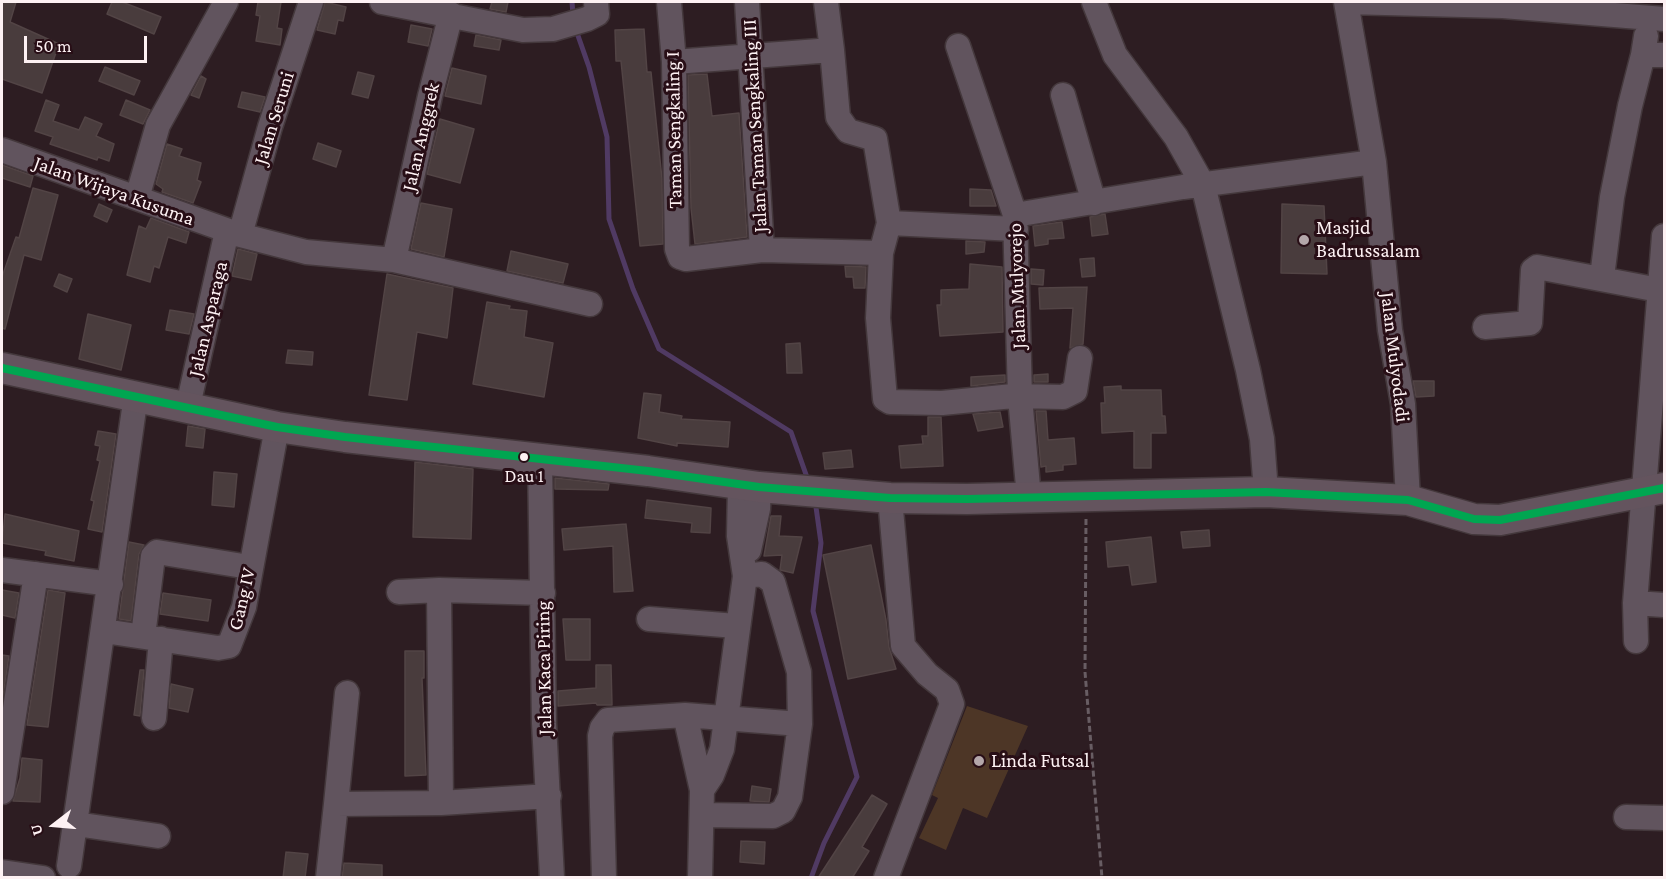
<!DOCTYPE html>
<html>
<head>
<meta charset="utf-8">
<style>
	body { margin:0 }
	#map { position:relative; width:1666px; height:879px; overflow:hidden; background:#2d1d22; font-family:"Crimson Pro",serif }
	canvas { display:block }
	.frame { position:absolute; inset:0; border:3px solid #fdf1f3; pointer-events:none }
	.north { position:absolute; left:24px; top:795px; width:60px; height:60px; -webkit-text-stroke:4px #280e16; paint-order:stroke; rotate:254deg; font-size:16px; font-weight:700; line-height:24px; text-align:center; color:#fdf1f3 }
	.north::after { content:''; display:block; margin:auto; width:21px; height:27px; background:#fdf1f3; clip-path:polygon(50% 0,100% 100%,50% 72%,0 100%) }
	.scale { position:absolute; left:24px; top:36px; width:123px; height:27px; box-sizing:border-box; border:3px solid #fdf1f3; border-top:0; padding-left:8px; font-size:18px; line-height:21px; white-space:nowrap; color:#fdf1f3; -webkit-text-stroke:4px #280e16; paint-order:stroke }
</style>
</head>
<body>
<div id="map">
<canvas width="1666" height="879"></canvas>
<div class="frame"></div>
<div class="north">U</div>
<div class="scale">50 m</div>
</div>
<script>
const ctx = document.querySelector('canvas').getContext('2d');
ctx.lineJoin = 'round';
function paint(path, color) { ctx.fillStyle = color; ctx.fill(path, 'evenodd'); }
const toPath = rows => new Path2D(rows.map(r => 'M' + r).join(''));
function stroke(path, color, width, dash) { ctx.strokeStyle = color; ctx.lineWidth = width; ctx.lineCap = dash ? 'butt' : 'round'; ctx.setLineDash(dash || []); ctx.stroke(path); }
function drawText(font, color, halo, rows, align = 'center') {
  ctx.font = font + ' "Crimson Pro",serif'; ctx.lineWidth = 6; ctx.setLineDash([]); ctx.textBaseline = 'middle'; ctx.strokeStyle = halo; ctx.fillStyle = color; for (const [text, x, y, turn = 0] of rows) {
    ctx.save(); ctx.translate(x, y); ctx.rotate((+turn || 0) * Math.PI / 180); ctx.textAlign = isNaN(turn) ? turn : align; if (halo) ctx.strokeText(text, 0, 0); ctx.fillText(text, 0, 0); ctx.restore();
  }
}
paint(toPath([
	[967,706,1028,726,987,818,963,808,946,850,919,838,938,798,932,795]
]), '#4d3626');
stroke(toPath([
	[572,2,573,15],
	[576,30,589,67,607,137,609,219,633,289,659,349,791,432,809,483],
	[811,878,824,843,857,777,813,611,821,543,815,500]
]), '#503a63', 5);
const building = toPath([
	[2,2,16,2,10,22,59,44,42,93,2,79,2,2],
	[112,2,122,2,161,17,154,34,107,14,112,2],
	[258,2,281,2,277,28,282,29,280,45,256,41,260,16,256,15,258,2],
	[325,2,346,7,343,21,338,20,335,34,317,30,325,2],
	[492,2,508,2,506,12,490,9,492,2],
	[411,25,432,29,428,46,408,42,411,25],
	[644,29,647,72,651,72,662,179,663,244,640,246,621,61,616,61,615,30,644,29],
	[476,35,501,40,499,50,474,46,476,35],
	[105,67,140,81,134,95,99,81,105,67],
	[452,68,486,76,481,104,445,96,452,68],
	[358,72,374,76,368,98,352,94,358,72],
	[707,74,712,116,739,113,747,237,695,244,691,208,688,75,707,74],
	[201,76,206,79,199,98,191,95,201,76],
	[242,92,265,97,260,112,238,107,242,92],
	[46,100,59,105,53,121,79,130,85,117,102,124,96,136,114,144,109,161,98,157,97,160,50,144,53,137,35,131,46,100],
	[126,100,150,110,143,124,120,115,126,100],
	[440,119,474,129,460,183,427,174,440,119],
	[318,143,341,151,336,167,313,159,318,143],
	[167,144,182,149,179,156,201,163,197,180,201,182,193,203,162,192,163,189,156,184,167,144],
	[2,165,33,176,30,187,2,178,2,165],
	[33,188,58,195,41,260,24,255,5,329,2,328,2,277,16,237,19,238,33,188],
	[970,189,991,190,996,206,970,206,970,189],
	[421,203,452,209,444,257,411,249,421,203],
	[99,204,112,210,107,222,94,216,99,204],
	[1282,204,1324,206,1327,274,1281,273,1282,204],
	[1105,214,1108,234,1092,236,1090,217,1105,214],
	[151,218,189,232,186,243,168,237,159,268,154,266,150,282,127,275,139,226,146,229,151,218],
	[1062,222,1064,238,1048,239,1048,244,1035,246,1033,226,1062,222],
	[966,241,985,242,984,252,966,254,966,241],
	[238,249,257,254,251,280,232,276,238,249],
	[511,251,568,264,563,283,507,271,511,251],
	[1094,258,1095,276,1082,277,1080,259,1094,258],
	[970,264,1002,267,1003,332,940,336,937,305,941,305,941,290,969,289,970,264],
	[845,266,866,267,865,288,854,288,853,277,846,277,845,266],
	[1031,269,1044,270,1043,285,1031,284,1031,269],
	[59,274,72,279,67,292,54,286,59,274],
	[387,274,453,288,447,338,417,332,407,400,369,395,387,274],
	[1087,287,1083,344,1070,348,1073,308,1040,309,1039,288,1087,287],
	[487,302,510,306,509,309,527,311,524,337,553,343,544,397,473,384,487,302],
	[170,310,194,314,189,334,166,330,170,310],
	[88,314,131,325,121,370,79,359,88,314],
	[800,343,802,373,787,373,786,344,800,343],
	[288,350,313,352,312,365,286,363,288,350],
	[1048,374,1048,382,1034,382,1034,375,1048,374],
	[1005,375,1005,382,971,386,971,377,1005,375],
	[1413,381,1434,381,1434,396,1416,397,1413,381],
	[1121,386,1121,390,1161,390,1162,416,1165,416,1166,433,1151,433,1151,468,1134,468,1134,431,1102,433,1101,403,1105,403,1104,387,1121,386],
	[644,393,661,395,659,412,682,416,681,419,730,422,728,447,677,443,677,446,638,438,644,393],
	[1036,411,1046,411,1048,440,1074,438,1076,464,1063,465,1063,470,1046,472,1046,466,1041,467,1036,411],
	[1000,412,1003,427,978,431,973,414,1000,412],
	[928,417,941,417,943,466,901,468,899,446,923,444,922,436,928,436,928,417],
	[188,426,205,429,203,448,186,446,188,426],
	[98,431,116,434,102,532,88,529,94,501,91,500,100,461,97,460,100,446,95,445,98,431],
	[851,450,853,467,825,469,823,453,851,450],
	[415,462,473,469,471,539,413,537,415,462],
	[214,472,237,474,234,507,212,505,214,472],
	[555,478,609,484,608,490,555,489,555,478],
	[647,500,711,508,710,533,691,532,692,523,645,518,647,500],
	[5,514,79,531,74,561,45,555,46,551,2,543,5,514],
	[771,516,781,516,779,536,802,537,793,573,780,570,782,555,764,556,771,516],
	[626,524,633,591,614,592,613,546,564,550,562,529,626,524],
	[1209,530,1210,546,1183,548,1181,532,1209,530],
	[1151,537,1156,582,1132,585,1129,565,1108,567,1106,542,1151,537],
	[129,542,144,545,139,554,131,621,119,619,129,542],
	[871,545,886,620,889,647,896,669,848,679,823,555,871,545],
	[2,590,19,593,15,618,2,615,2,590],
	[48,590,65,593,48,727,27,725,48,590],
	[163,593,211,600,208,621,160,614,163,593],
	[563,619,590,619,590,660,566,660,563,619],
	[405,651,424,651,424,678,422,678,426,775,405,776,405,651],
	[2,655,9,656,2,703,2,655],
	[596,665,611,665,612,705,597,705,596,703,558,706,558,691,596,688,596,665],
	[140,670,144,670,140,716,134,715,140,670],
	[171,684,193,689,188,712,169,708,171,684],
	[22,758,42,760,40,802,13,801,20,778,22,758],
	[752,786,771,789,769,802,750,801,752,786],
	[872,795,887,804,862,847,869,851,852,878,818,878,872,795],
	[741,841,765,842,764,864,740,862,741,841],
	[286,852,308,854,305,878,283,878,286,852],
	[344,863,382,865,382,878,342,878,344,863]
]);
paint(building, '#493c3d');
stroke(building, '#524445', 1.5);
const minor = toPath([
	[382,2,523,30,553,29,587,19,597,14,596,2],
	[669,2,674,62,677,249,680,257,686,259,762,250,881,253],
	[747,2,762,250],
	[1094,2,1115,55,1176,137,1203,185,1248,370,1262,439,1266,492],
	[1346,2,1374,162,1390,330,1403,404,1408,500],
	[1346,2,1503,6,1664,19],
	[1646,36,1643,55,1664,55],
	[958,46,1015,215,1020,397,1029,498],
	[832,50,838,117,848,131,875,139,889,223,881,253,878,318,885,399,890,402,942,403,1013,396,1063,397,1075,391,1080,358],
	[674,62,832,50,826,2],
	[1063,95,1094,203],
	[2,150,240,235,306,252,394,260,590,304],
	[137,198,158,125,226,2],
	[1015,215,1183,187,1374,162],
	[889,223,1016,229],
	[240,235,270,127,311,2],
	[1664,236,1635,603,1664,605],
	[394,260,430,96,451,14],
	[1602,277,1612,197,1630,106,1643,55],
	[1485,327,1530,323,1533,270,1537,267,1659,290],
	[188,406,227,231],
	[540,459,544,723,552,878],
	[749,550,758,509,759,487],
	[2,570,111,584],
	[439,590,441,803],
	[399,592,439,590,543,593],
	[1635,603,1636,641],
	[649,619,736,626],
	[104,631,218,648,229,646,244,607,277,427],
	[143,636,153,556,157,552,249,567],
	[347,693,336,804,441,803,549,796],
	[685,715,702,790],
	[154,718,161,639],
	[2,792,36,574],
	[702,815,773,816,783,811,790,797,800,724,799,672,773,582,762,574,745,576],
	[1626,817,1664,818],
	[76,824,158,836],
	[69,866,136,395],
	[2,872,43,878],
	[328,878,336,804],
	[604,878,600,736,602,728,608,720,685,715,800,724],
	[700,878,702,790,712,775,722,749,745,576,739,536,740,485],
	[886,878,952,704,947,690,927,674,903,646,890,498]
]);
const major = toPath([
	[2,368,277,427,345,437,648,471,759,487,890,498,967,499,1266,492,1408,500,1474,519,1500,520,1664,488]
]);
stroke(minor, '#44383c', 27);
stroke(major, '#44383c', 33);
stroke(toPath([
	[1086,519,1085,672,1102,878]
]), '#685d63', 3, [6, 3]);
stroke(minor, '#61545e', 24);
stroke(major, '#64545e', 30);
stroke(toPath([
	[2,368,277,427,345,437,648,471,759,487,890,498,967,499,1266,492,1408,500,1474,519,1500,520,1664,488]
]), '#00a651', 8);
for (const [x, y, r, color] of [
	[1304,240,6,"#b4a7aa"],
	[524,457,5,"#fdf1f3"],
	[979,761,6,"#b4a7aa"]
]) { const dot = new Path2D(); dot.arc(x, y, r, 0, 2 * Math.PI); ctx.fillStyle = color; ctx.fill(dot); stroke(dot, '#280e16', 2); }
drawText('18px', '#fdf1f3', '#280e16', [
	["Dau 1",524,476]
]);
drawText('20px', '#fdf1f3', '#280e16', [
	["Jalan Seruni",274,118,-73],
	["Jalan Taman Sengkaling III",755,126,-93],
	["Taman Sengkaling I",674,130,-91],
	["Jalan Anggrek",421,137,-77],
	["Jalan Wijaya Kusuma",114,191,20],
	["Jalan Mulyorejo",1017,286,-92],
	["Jalan Asparaga",208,319,-77],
	["Jalan Mulyodadi",1395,357,83],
	["Gang IV",242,599,-77],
	["Jalan Kaca Piring",544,668,-91]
]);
drawText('20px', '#fdf1f3', '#280e16', [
	["Masjid",1316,228],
	["Badrussalam",1316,251],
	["Linda Futsal",991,761]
], 'left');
</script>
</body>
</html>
